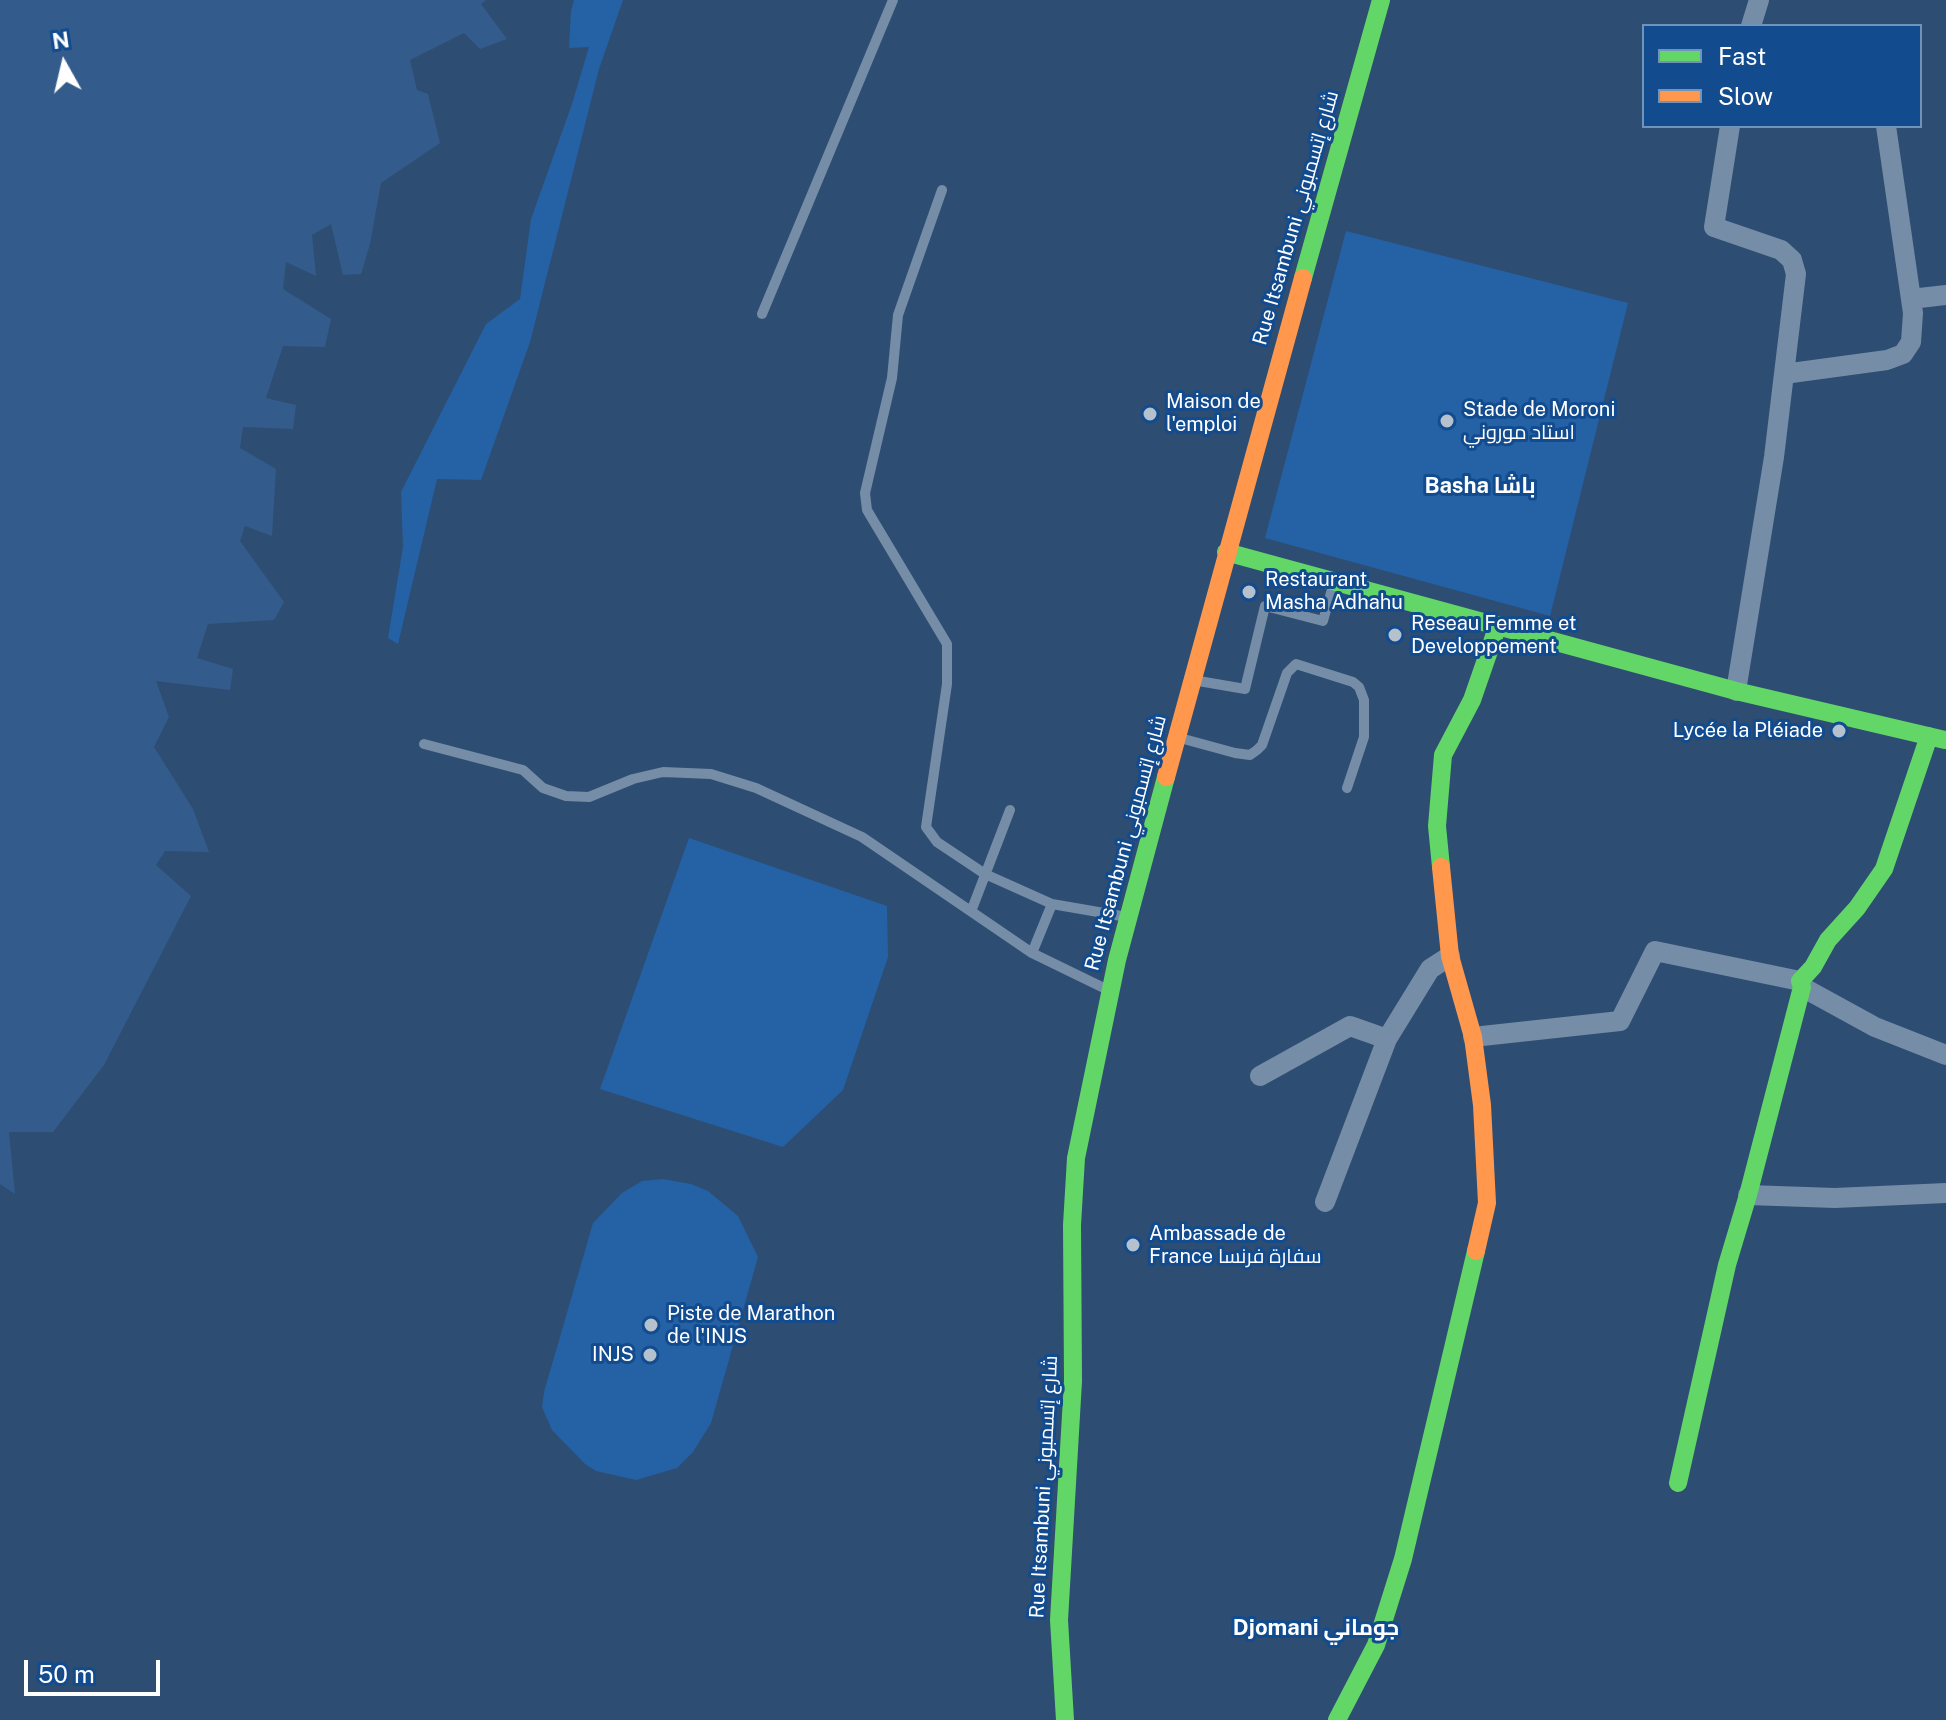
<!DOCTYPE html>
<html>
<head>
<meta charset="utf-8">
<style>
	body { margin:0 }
	#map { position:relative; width:1946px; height:1720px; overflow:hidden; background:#2e4d72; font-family:"Public Sans",sans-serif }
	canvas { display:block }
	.legend { position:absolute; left:1642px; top:24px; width:280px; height:104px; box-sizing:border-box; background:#124b8e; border:2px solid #7193bb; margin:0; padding:10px 14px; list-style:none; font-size:24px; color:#fff }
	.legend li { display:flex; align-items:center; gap:16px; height:40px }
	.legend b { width:40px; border:2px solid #7193bb }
	.north { position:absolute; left:24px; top:24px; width:80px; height:80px; -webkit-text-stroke:6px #124b8e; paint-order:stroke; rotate:352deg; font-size:22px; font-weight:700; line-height:32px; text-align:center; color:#fff }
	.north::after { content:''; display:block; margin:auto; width:28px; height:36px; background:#fff; clip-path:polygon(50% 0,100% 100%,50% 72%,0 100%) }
	.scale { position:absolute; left:24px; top:1660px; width:136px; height:36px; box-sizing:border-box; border:4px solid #fff; border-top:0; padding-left:10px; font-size:24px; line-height:28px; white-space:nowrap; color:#fff; -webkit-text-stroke:6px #124b8e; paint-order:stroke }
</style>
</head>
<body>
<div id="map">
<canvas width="1946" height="1720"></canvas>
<ul class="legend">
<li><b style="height:10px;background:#63d668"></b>Fast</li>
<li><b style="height:10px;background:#ff974d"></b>Slow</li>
</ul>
<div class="north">N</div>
<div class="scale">50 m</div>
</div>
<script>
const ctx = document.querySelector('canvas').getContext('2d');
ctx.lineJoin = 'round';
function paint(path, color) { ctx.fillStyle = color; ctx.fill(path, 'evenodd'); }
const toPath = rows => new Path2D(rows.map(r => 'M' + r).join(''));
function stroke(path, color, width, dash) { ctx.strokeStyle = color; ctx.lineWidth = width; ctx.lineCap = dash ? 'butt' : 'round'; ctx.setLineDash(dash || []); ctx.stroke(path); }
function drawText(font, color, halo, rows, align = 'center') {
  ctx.font = font + ' "Public Sans",Cairo,sans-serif'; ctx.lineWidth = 6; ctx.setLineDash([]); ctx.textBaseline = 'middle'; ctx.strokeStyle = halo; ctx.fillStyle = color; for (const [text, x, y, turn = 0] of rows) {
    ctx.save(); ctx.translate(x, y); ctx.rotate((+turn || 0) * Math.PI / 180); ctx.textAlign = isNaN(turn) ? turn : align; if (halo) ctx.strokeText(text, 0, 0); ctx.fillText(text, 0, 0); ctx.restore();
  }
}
paint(toPath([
	[574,0,623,0,599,69,530,342,481,480,437,479,398,644,388,638,403,547,401,492,486,324,520,299,531,219,572,104,589,47,569,48,571,11],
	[1346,231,1628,303,1550,616,1265,538],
	[689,838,887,906,888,957,843,1090,783,1147,600,1089],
	[663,1179,691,1184,708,1191,738,1216,758,1257,711,1423,693,1452,677,1468,636,1480,596,1471,585,1464,552,1430,542,1407,544,1392,593,1223,622,1193,642,1181]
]), '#2462a5');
paint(toPath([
	[0,0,486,0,481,4,507,39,480,49,464,33,410,60,417,90,428,94,440,143,381,183,370,244,361,274,343,275,331,224,312,235,316,276,286,262,283,289,331,319,325,347,283,346,266,398,296,405,293,429,243,427,240,448,276,469,272,536,245,526,240,541,284,602,274,620,208,624,197,658,233,669,230,690,156,681,169,717,154,747,193,809,209,852,165,851,156,865,191,896,104,1065,53,1132,9,1132,15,1194,0,1184]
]), '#335c8c');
stroke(toPath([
	[942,190,898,315,892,378,865,493,867,510,947,644,947,684,926,827,937,842,985,874,1052,904,1127,917],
	[762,314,893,0],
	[1193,680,1245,689,1265,606,1323,621,1334,582],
	[1180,738,1235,753,1250,755,1257,750,1262,745,1287,673,1296,664,1353,682,1359,687,1364,700,1364,737,1347,788],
	[424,744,523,770,543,788,566,796,589,797,633,779,663,772,711,774,756,788,862,837,1032,953,1108,990],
	[972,909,1010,810],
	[1032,953,1052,904]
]), '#758da6', 10);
stroke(toPath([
	[1751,26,1759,0],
	[1730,126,1714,227,1781,250,1792,260,1796,274,1774,457,1736,691],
	[1911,299,1946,295],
	[1784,374,1887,360,1903,354,1911,342,1913,313,1886,126],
	[1802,987,1875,1027,1946,1055],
	[1473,1037,1620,1021,1655,951,1800,981],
	[1260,1076,1350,1026,1387,1039],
	[1748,1195,1835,1198,1946,1193],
	[1325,1202,1387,1039,1430,969,1450,956]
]), '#758da6', 20);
stroke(toPath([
	[1303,278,1381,0],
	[1226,552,1736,691,1945,740],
	[1441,867,1437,826,1443,755,1472,700,1498,625],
	[1678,1483,1727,1265,1748,1195,1802,987,1800,981,1813,967,1828,940,1857,908,1884,869,1929,736],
	[1065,1720,1059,1620,1073,1381,1072,1225,1076,1158,1117,960,1166,777],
	[1337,1720,1376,1645,1403,1559,1476,1251]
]), '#63d668', 18);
stroke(toPath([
	[1166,777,1303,278],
	[1441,867,1450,956,1473,1037,1482,1105,1487,1203,1476,1251]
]), '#ff974d', 18);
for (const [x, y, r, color] of [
	[1150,414,8,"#b6c1ce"],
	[1447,421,8,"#b6c1ce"],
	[1249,592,8,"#b6c1ce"],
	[1395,635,8,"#b6c1ce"],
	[1839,731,8,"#b6c1ce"],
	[1133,1245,8,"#b6c1ce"],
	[651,1325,8,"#b6c1ce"],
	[650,1355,8,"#b6c1ce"]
]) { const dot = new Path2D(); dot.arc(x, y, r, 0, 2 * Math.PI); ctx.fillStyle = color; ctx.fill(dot); stroke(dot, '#124b8e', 3); }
drawText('20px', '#fff', '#124b8e', [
	["Rue Itsambuni شارع إتسمبوني",1296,218,-74],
	["Rue Itsambuni شارع إتسمبوني",1126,843,-75],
	["Rue Itsambuni شارع إتسمبوني",1044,1487,-87]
]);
drawText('20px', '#fff', '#124b8e', [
	["Maison de",1166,402],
	["l'emploi",1166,425],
	["Stade de Moroni",1463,410],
	["استاد موروني",1463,433],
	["Restaurant",1265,580],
	["Masha Adhahu",1265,603],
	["Reseau Femme et",1411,624],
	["Developpement",1411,647],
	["Lycée la Pléiade",1823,731,"right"],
	["Ambassade de",1149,1234],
	["France سفارة فرنسا",1149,1257],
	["Piste de Marathon",667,1314],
	["de l'INJS",667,1337],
	["INJS",634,1355,"right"]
], 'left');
drawText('bold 22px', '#fff', '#124b8e', [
	["Basha باشا",1480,486],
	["Djomani جوماني",1316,1628]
]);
</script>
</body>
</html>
